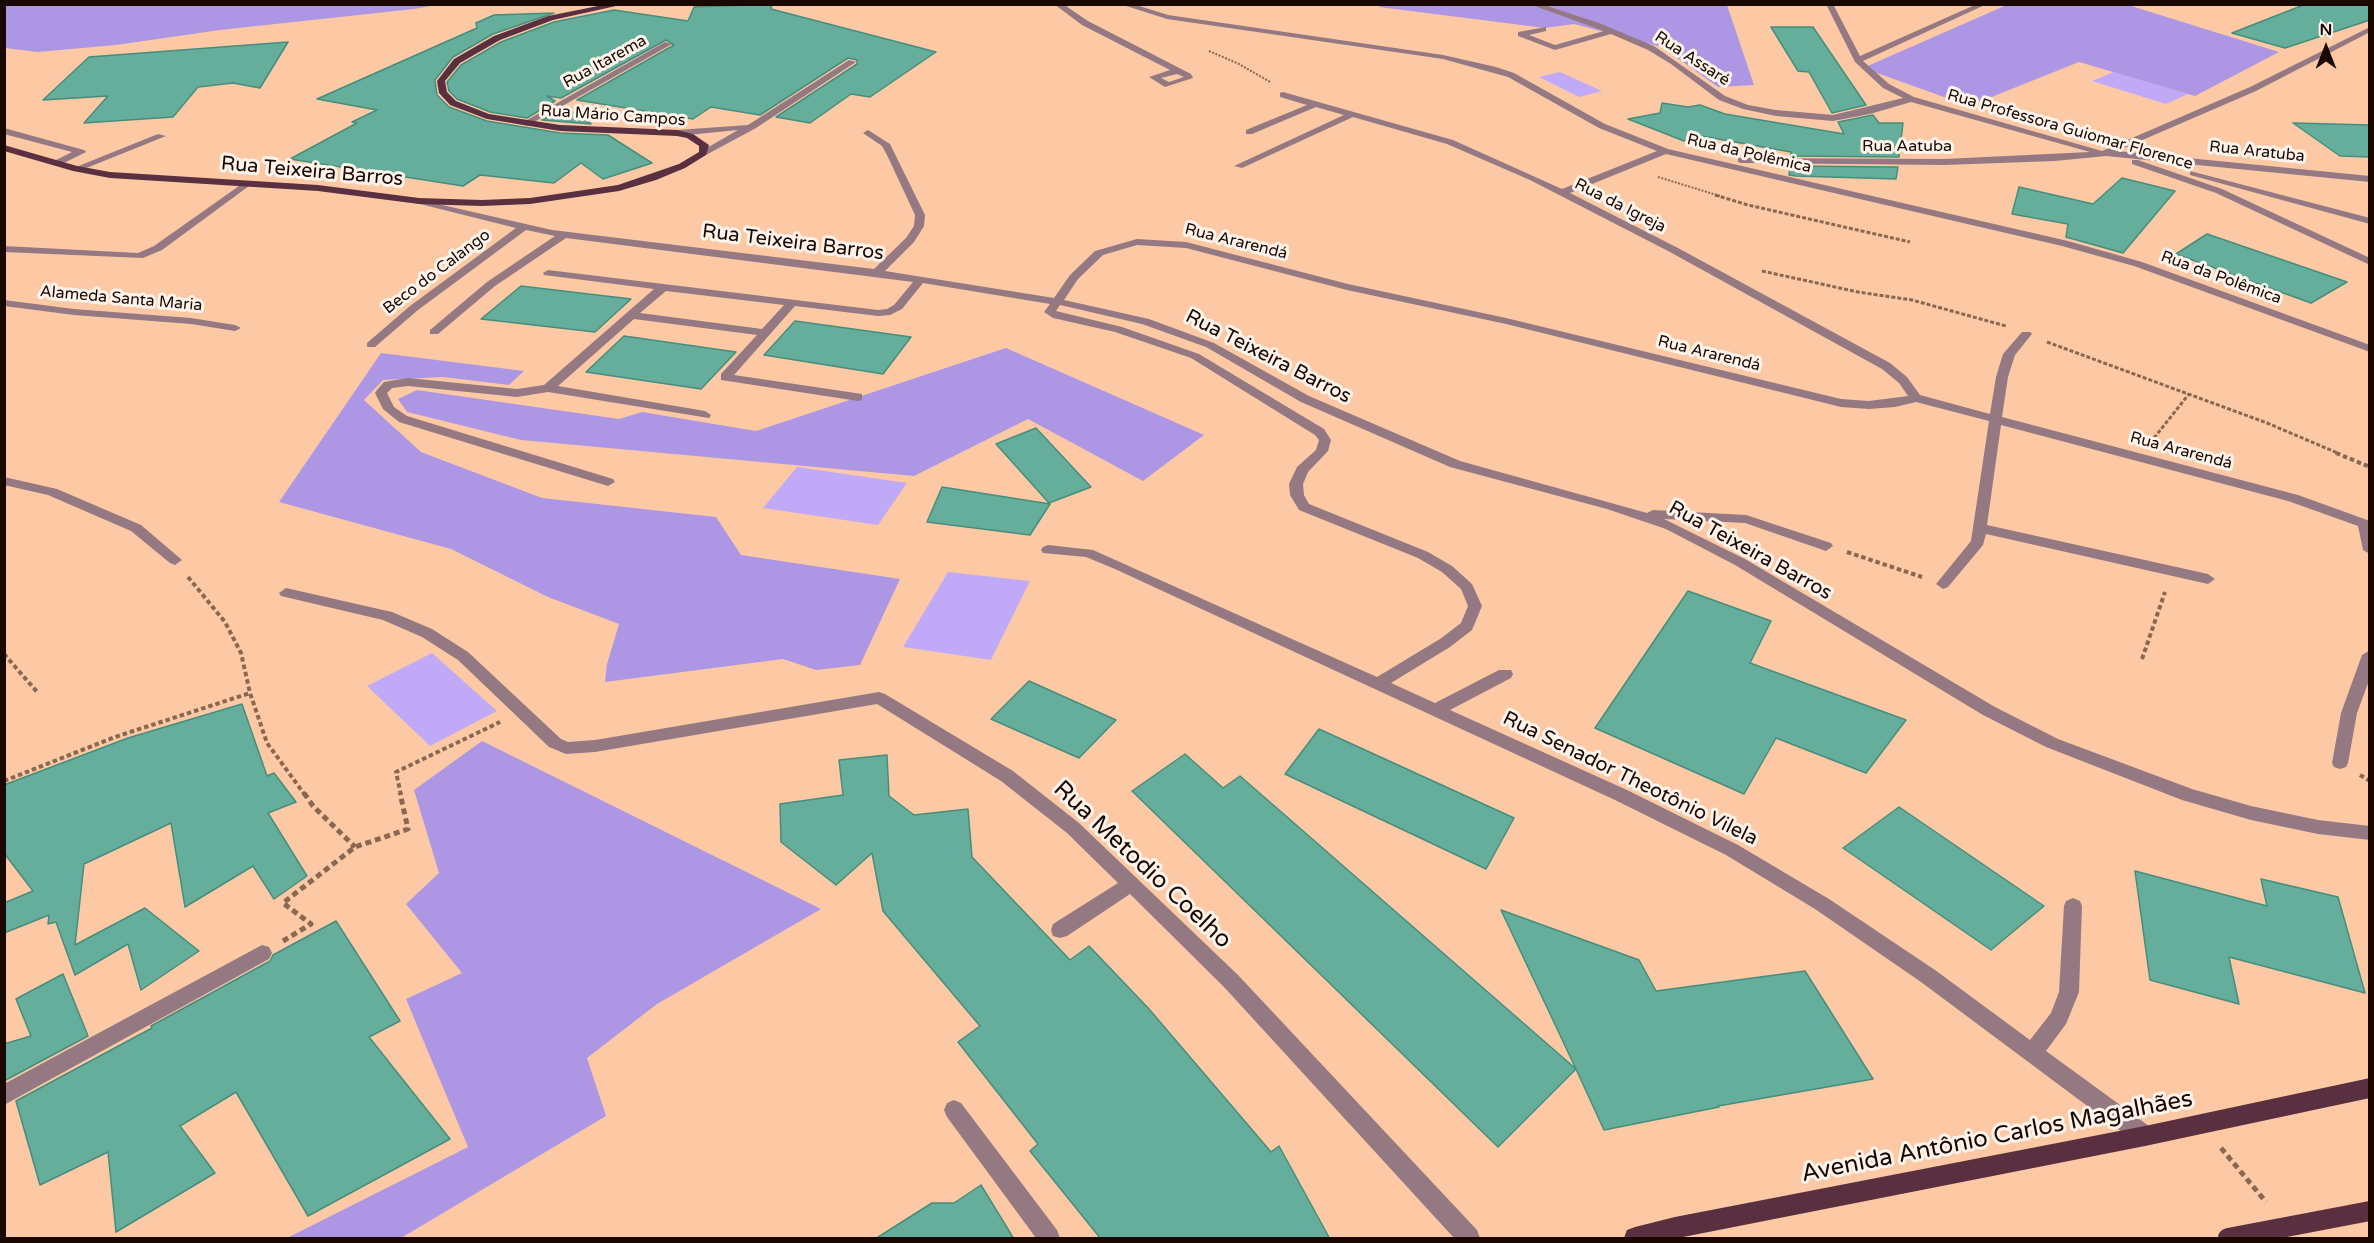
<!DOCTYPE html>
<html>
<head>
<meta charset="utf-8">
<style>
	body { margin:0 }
	#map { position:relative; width:2374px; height:1243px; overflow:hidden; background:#fdc9a4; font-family:"Varela Round",sans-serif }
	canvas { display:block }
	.frame { position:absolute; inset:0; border:6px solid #180800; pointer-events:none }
	.north { position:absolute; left:2296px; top:18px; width:60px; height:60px; -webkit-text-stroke:4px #fff4ec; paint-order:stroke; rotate:0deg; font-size:16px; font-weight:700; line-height:24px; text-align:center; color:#180800 }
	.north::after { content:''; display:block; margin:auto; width:21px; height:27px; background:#180800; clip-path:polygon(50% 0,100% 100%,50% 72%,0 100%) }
</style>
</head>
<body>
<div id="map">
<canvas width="2374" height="1243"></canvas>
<div class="frame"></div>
<div class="north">N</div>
</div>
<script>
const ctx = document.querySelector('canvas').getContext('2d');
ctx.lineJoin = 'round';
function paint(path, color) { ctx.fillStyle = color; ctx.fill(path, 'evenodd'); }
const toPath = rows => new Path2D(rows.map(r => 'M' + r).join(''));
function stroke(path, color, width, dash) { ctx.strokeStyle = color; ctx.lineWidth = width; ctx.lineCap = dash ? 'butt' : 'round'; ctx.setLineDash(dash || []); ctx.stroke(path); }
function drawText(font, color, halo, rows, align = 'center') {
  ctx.font = font + ' "Varela Round",sans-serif'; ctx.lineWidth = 6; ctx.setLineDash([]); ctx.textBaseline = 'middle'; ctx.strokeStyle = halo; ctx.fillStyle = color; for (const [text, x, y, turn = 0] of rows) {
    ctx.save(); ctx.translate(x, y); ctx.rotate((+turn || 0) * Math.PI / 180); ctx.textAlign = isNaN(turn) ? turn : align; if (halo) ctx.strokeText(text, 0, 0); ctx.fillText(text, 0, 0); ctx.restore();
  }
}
paint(toPath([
	[1560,72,1602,91,1579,97,1539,77],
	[2114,72,2188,94,2166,104,2092,81],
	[797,467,907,483,878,525,763,508],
	[948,572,1030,581,991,660,903,647],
	[432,653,497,711,430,746,367,686]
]), '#c0aaf8');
paint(toPath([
	[5,4,436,4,436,5,414,9,220,30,116,45,38,52,5,48],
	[1382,4,1727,5,1754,85,1718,87,1662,47,1574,24,1545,28,1379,7],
	[2009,4,2128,5,2279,52,2195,96,2079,62,1969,106,1863,68],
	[1006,348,1204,435,1143,481,1028,419,914,476,521,440,407,412,398,399,417,390,619,419,642,412,756,431],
	[381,353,524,371,509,385,443,377,383,380,364,400,421,452,542,498,716,517,741,555,900,579,860,665,816,670,783,659,605,682,607,664,619,624,548,597,451,549,279,502],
	[482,741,821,909,657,1004,587,1058,606,1116,401,1238,287,1238,468,1147,406,999,462,973,406,904,439,873,414,790]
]), '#ad97e5');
const building = toPath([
	[772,4,771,9,936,52,870,97,851,94,810,123,776,117,857,64,857,60,848,58,760,115,711,107,693,119,577,100,674,45,666,40,561,98,547,96,555,101,527,118,490,112,457,99,449,91,447,82,461,65,501,42,554,22,614,10,688,21,694,7,772,4],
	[2306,4,2370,4,2370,20,2285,48,2232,33,2306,4],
	[554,13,493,34,453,57,435,80,437,95,449,107,487,121,560,133,608,135,652,163,603,179,581,163,554,183,480,175,463,186,290,159,357,123,352,122,377,110,317,99,477,28,476,23,494,15,554,13],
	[1771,27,1813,27,1866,105,1832,113,1809,72,1798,71,1771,27],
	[288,42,260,88,233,83,198,87,173,117,84,123,108,96,43,100,89,57,288,42],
	[1662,103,1688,107,1700,105,1725,114,1844,134,1838,122,1873,115,1879,123,1903,123,1899,157,1791,156,1791,152,1696,135,1684,141,1628,119,1660,113,1662,103],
	[565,107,591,124,542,120,565,107],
	[2293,123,2370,125,2370,157,2340,156,2293,123],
	[1790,166,1898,167,1896,179,1796,176,1789,175,1790,166],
	[2122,178,2175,191,2123,253,2066,237,2068,224,2012,214,2019,187,2093,204,2122,178],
	[2207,234,2347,282,2311,303,2176,254,2207,234],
	[521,286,631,299,595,332,481,319,521,286],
	[795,321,911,337,883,374,764,355,795,321],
	[624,336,736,352,701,389,586,372,624,336],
	[1036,428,1091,487,1049,503,996,444,1036,428],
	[942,487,1050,504,1030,535,927,522,942,487],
	[1688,591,1771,621,1750,663,1906,720,1866,773,1776,738,1744,794,1595,728,1688,591],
	[1029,681,1116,720,1079,758,991,719,1029,681],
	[242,704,267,776,274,773,296,802,268,813,307,876,274,899,253,866,185,907,171,823,84,864,75,945,145,908,199,951,141,990,128,944,75,975,56,922,48,924,49,915,4,933,4,903,33,891,4,853,4,785,128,738,242,704],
	[1319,729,1514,818,1486,869,1285,774,1319,729],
	[1185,754,1223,788,1240,776,1576,1069,1501,910,1639,960,1656,991,1805,971,1873,1079,1718,1106,1719,1107,1604,1130,1576,1069,1498,1147,1132,791,1185,754],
	[887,755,889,796,914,815,968,809,972,857,1070,960,1089,946,1149,1009,1271,1152,1279,1146,1330,1239,1101,1239,1030,1151,1038,1144,958,1042,980,1026,883,911,872,853,836,885,781,842,780,804,843,795,839,760,887,755],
	[1899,807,2044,906,1991,950,1843,848,1899,807],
	[2135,871,2267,906,2261,879,2338,897,2365,993,2229,957,2239,1004,2150,980,2135,871],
	[336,921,400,1021,369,1037,450,1139,308,1216,236,1092,180,1126,215,1173,116,1232,108,1152,40,1185,16,1101,152,1028,151,1026,270,961,273,955,336,921],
	[63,974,88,1036,4,1081,4,1044,31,1036,16,999,63,974],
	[981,1185,1014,1239,875,1239,932,1203,954,1203,981,1185]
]);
paint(building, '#66ae9c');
stroke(building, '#458d7d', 1.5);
stroke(toPath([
	[1209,51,1239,64,1270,82],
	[1658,177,1720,196]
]), '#896751', 2, [2, 1.5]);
stroke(toPath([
	[1715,195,1748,205,1910,242],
	[1762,271,1858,292,1912,300,2006,326],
	[2047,342,2267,423,2340,454],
	[2154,438,2189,394]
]), '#896751', 3, [4, 2]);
stroke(toPath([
	[2336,453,2370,467],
	[1847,552,1922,577],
	[188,577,225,622,241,653,250,693,267,743,305,795],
	[4,654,38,693],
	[2142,659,2165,592],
	[2360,775,2370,781],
	[4,781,115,737,250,693],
	[401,795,396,772,500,722]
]), '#896751', 4, [4.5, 3]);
stroke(toPath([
	[304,793,313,806,355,847],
	[283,941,311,924,283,903,355,847,408,829,400,793],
	[2221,1148,2266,1202]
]), '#896751', 5, [6, 4]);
paint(toPath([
	[1054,4,1063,4,1088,21,1191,74,1193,78,1165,87,1149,77,1170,70,1082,25,1054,4],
	[1177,74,1184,77,1169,82,1161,78,1177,74],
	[1120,4,1133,4,1168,15,1443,55,1496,67,1514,73,1605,124,1668,149,2068,241,2142,262,2370,345,2370,352,2134,266,2062,246,1666,154,1570,193,1678,248,1890,363,1907,377,1920,395,1990,414,1996,377,2003,354,2022,332,2030,332,2032,334,2015,355,2008,377,2002,417,2298,495,2370,521,2370,554,2363,550,2358,526,2288,501,2001,425,1987,525,2208,574,2215,579,2208,584,1986,534,1983,545,1948,587,1943,589,1936,584,1971,541,1989,421,1916,402,1895,407,1869,409,1841,407,1506,324,1347,290,1186,248,1137,245,1103,255,1078,279,1064,300,1149,319,1214,343,1309,396,1460,461,1647,513,1653,510,1746,515,1831,543,1833,546,1826,551,1745,523,1664,519,1745,559,1995,707,2058,739,2192,789,2251,806,2318,820,2370,826,2370,840,2318,834,2251,820,2182,800,2046,747,1983,715,1735,565,1666,529,1607,509,1450,467,1301,402,1206,347,1142,324,1060,305,1056,311,1122,327,1199,354,1324,429,1331,440,1328,451,1308,472,1303,484,1304,495,1309,504,1428,552,1452,566,1472,584,1482,606,1472,630,1450,647,1391,683,1435,703,1499,670,1511,670,1513,674,1511,678,1450,710,1627,790,1738,845,1829,899,1935,970,2030,1040,2051,1013,2059,992,2064,906,2066,901,2073,898,2080,901,2082,906,2079,992,2066,1024,2046,1051,2153,1129,2156,1136,2153,1143,2145,1146,2137,1143,1921,982,1815,909,1726,855,1615,800,1115,569,1086,557,1043,553,1041,550,1043,547,1048,545,1093,550,1377,677,1440,639,1461,623,1468,606,1461,589,1442,572,1418,558,1299,510,1290,495,1289,484,1297,467,1316,450,1319,440,1315,435,1191,358,1115,332,1053,318,1044,312,1050,304,923,283,902,309,890,315,878,316,795,306,734,375,862,394,862,400,858,401,721,380,721,374,757,335,634,319,558,386,705,411,711,415,709,418,548,392,517,397,408,386,392,388,387,393,394,407,407,416,613,479,615,482,608,486,399,422,383,409,375,393,377,390,384,382,408,378,517,389,544,385,654,289,544,275,543,273,548,270,878,310,887,309,894,305,913,282,566,238,495,286,438,334,430,334,430,330,487,282,555,236,526,230,418,310,375,347,367,347,367,343,410,306,516,228,416,203,416,199,552,230,874,269,906,238,914,226,915,215,887,155,882,146,863,133,868,130,890,144,925,215,924,226,914,242,885,271,1054,298,1070,275,1095,251,1137,239,1186,242,1348,284,1506,318,1841,399,1869,401,1908,396,1899,383,1882,369,1670,252,1530,180,1447,144,1353,117,1242,168,1234,166,1344,115,1316,107,1252,134,1246,134,1246,130,1307,105,1280,97,1280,93,1283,92,1453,140,1562,189,1657,151,1599,128,1508,77,1443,59,1167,19,1120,4],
	[666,291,784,305,762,329,640,313,666,291],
	[1529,4,1541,4,1599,23,1654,46,1725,96,1748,105,1776,110,1833,115,1903,98,1883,88,1855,62,1826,4,1833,4,1860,56,1977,4,1987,4,1863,61,1889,84,1914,97,2102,151,2250,87,2370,27,2370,32,2256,91,2117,151,2370,176,2370,182,2106,156,2055,161,1944,165,1741,163,1738,162,1738,158,1944,159,2090,152,1911,102,1870,114,1833,121,1776,116,1743,109,1719,100,1671,64,1648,50,1611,34,1555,50,1518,36,1518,32,1546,27,1546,31,1529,35,1555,45,1604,31,1529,4],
	[665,42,672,44,527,126,520,124,665,42],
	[849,60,856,62,756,128,706,155,698,153,738,130,677,136,672,133,677,130,748,125,849,60],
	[4,128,84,150,86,152,60,165,54,165,54,161,72,152,4,134,4,128],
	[158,134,166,136,79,171,71,169,158,134],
	[2132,160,2138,160,2222,189,2370,258,2370,265,2216,193,2132,164,2132,160],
	[2190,171,2370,218,2370,224,2190,175,2190,171],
	[246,181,251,184,249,186,162,250,143,258,4,252,4,246,138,253,154,246,246,181],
	[4,300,74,309,191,318,235,325,241,328,235,331,191,324,74,315,4,306,4,300],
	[4,477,57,489,141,525,182,560,175,565,170,563,131,531,48,495,4,485,4,477],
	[286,588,392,612,432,629,468,652,561,739,568,742,595,740,879,692,885,694,1013,771,1079,823,1238,975,1477,1230,1480,1238,1454,1238,1224,987,1130,894,1067,936,1060,938,1053,936,1051,930,1053,924,1118,883,1067,833,1001,781,877,704,595,752,566,754,549,747,458,660,422,637,383,620,281,596,279,593,286,588],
	[2370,650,2370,678,2357,713,2348,763,2346,767,2340,769,2334,767,2332,763,2341,713,2362,655,2370,650],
	[262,945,269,947,272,953,269,959,4,1105,4,1084,262,945],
	[954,1100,961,1103,1057,1230,1060,1238,1036,1238,947,1117,944,1110,947,1103,954,1100]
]), '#947982');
paint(toPath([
	[608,4,625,4,553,20,500,40,460,63,445,81,447,92,456,101,489,114,560,125,677,130,693,134,709,145,706,155,685,168,656,180,619,191,530,204,482,206,419,204,318,191,110,178,73,171,4,151,4,145,77,166,110,172,318,185,419,198,482,200,530,198,618,185,679,164,699,152,699,146,687,138,677,136,560,131,487,119,450,105,439,93,437,81,454,59,494,36,548,16,608,4],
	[2370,1078,2370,1098,2145,1146,1678,1238,1624,1238,1627,1230,1635,1227,1675,1217,2145,1126,2370,1078]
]), '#5a2f3f');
stroke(toPath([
	[2228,1238,2370,1211]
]), '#5a2f3f', 20);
drawText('16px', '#180800', '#fff4ec', [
	["Rua Assaré",1692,59,33],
	["Rua Itarema",605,62,-29],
	["Rua Mário Campos",613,116,4],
	["Rua Professora Guiomar Florence",2070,130,16],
	["Rua Aatuba",1907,147],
	["Rua Aratuba",2257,152,6],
	["Rua da Polêmica",1749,154,13],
	["Rua da Igreja",1620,206,27],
	["Rua Ararendá",1236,242,14],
	["Beco do Calango",437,272,-37],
	["Rua da Polêmica",2221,278,20],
	["Alameda Santa Maria",121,299,5],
	["Rua Ararendá",1709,354,14],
	["Rua Ararendá",2181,451,15]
]);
drawText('20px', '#180800', '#fff4ec', [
	["Rua Teixeira Barros",312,172,5],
	["Rua Teixeira Barros",793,243,7],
	["Rua Teixeira Barros",1268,357,27],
	["Rua Teixeira Barros",1750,551,29],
	["Rua Senador Theotônio Vilela",1630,779,26]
]);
drawText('24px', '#180800', '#fff4ec', [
	["Rua Metodio Coelho",1142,865,43],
	["Avenida Antônio Carlos Magalhães",1997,1137,-11]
]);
</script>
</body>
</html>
